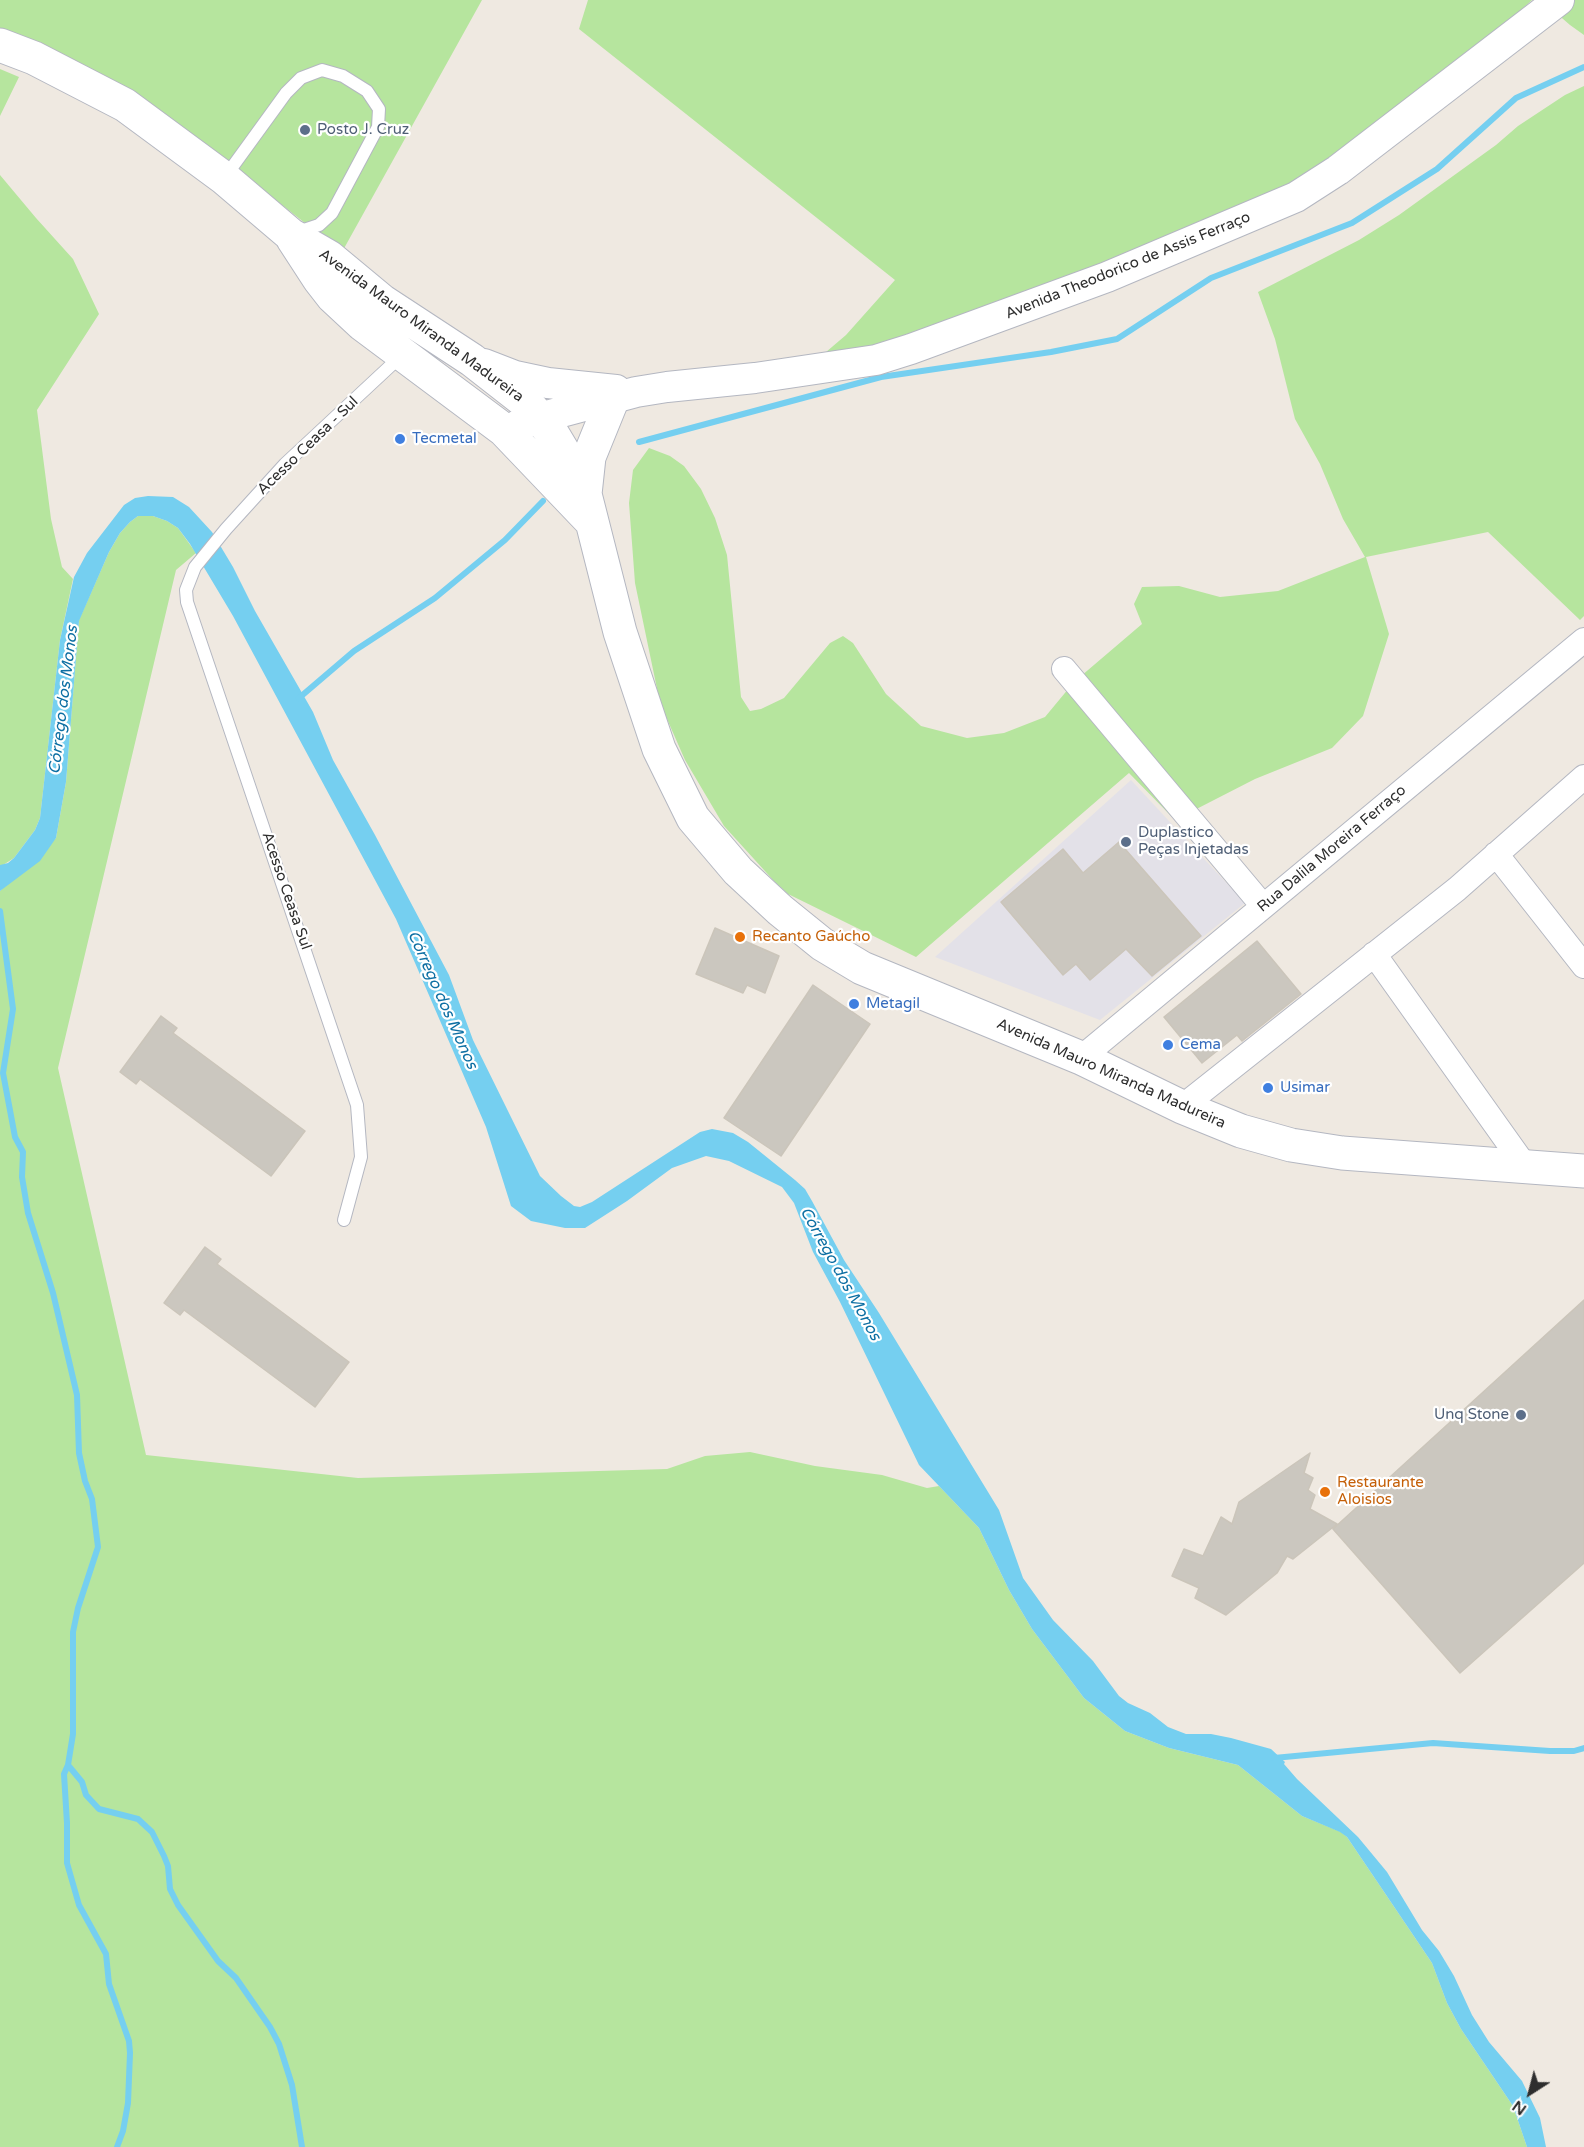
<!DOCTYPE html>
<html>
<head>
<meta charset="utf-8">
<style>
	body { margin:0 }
	#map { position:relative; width:1584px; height:2147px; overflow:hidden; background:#efe9e1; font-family:"Varela Round",sans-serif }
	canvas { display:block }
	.north { position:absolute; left:1500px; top:2063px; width:60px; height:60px; -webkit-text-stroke:4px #fff; paint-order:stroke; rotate:216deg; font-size:16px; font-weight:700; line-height:24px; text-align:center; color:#2e2e2e }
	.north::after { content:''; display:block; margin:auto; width:21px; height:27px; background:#2e2e2e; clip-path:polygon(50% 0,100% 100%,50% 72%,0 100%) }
</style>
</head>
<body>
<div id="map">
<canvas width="1584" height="2147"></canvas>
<div class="north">N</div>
</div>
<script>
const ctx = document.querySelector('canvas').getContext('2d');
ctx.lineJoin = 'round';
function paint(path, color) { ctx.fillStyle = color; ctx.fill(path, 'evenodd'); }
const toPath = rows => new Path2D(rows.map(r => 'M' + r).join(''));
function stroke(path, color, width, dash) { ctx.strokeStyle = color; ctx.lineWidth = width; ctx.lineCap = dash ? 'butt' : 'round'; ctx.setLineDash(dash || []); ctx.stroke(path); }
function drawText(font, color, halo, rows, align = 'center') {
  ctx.font = font + ' "Varela Round",sans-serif'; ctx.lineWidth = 4.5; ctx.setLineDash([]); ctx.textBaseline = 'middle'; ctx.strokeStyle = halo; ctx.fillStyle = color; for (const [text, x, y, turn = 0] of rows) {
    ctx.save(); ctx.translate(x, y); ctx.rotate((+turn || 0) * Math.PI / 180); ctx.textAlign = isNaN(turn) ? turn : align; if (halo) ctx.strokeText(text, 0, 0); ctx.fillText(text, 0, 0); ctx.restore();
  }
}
paint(toPath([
	[1131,780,1245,903,1100,1020,935,957]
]), '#e3e1e8');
paint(toPath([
	[0,0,482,0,342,252,282,205,165,119,0,32],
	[588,0,1532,0,1473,54,1363,142,1248,210,958,319,837,357,819,358,846,335,895,280,579,29],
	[1541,0,1584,0,1584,35,1570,25],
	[0,69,19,77,0,116],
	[1584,86,1584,616,1580,620,1488,532,1366,557,1389,634,1363,716,1332,748,1255,779,1175,820,1129,773,916,957,788,894,774,881,724,826,685,760,660,703,635,583,629,503,633,470,649,448,670,456,684,466,701,489,715,518,727,555,741,697,750,711,761,709,784,698,830,643,843,636,853,643,886,694,921,726,967,738,1004,733,1045,717,1074,682,1142,624,1134,604,1142,587,1179,586,1220,597,1278,591,1365,557,1343,519,1320,464,1295,419,1275,339,1258,292,1359,240,1399,215,1496,145,1518,126,1565,95],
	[0,175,36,218,73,259,99,314,37,410,51,519,62,567,73,579,60,640,40,818,35,830,14,858,3,865,0,865],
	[138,516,153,516,167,521,178,528,196,553,176,570,58,1068,146,1455,358,1478,667,1469,705,1456,750,1452,815,1466,882,1475,927,1488,939,1486,979,1528,1009,1590,1032,1629,1084,1698,1125,1731,1169,1748,1238,1765,1302,1816,1341,1832,1347,1837,1432,1963,1447,2003,1461,2029,1513,2106,1527,2147,0,2147,0,891,56,838,66,782,79,620,109,552,120,533,130,522]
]), '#b6e59e');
paint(toPath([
	[148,496,173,497,189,507,212,532,233,567,255,611,313,712,333,760,375,835,449,975,473,1040,540,1176,561,1196,574,1206,580,1207,592,1202,700,1132,712,1129,733,1133,748,1142,795,1180,805,1189,812,1201,844,1260,879,1313,999,1510,1023,1578,1053,1620,1093,1661,1119,1696,1128,1703,1150,1713,1168,1727,1186,1734,1211,1734,1231,1738,1271,1749,1285,1762,1284,1764,1297,1779,1358,1837,1387,1872,1422,1930,1439,1951,1454,1976,1472,2015,1489,2042,1522,2081,1540,2118,1546,2147,1527,2147,1513,2106,1461,2029,1447,2003,1432,1963,1347,1837,1340,1832,1302,1816,1238,1765,1169,1748,1125,1731,1084,1698,1032,1629,1009,1590,979,1528,919,1465,840,1302,813,1252,794,1203,782,1187,729,1161,706,1156,672,1168,627,1201,585,1228,565,1228,531,1221,511,1206,486,1127,396,919,233,616,190,544,178,528,167,521,153,516,138,516,130,522,120,533,109,552,79,621,66,782,56,838,40,861,0,891,0,865,8,863,14,858,35,830,40,818,60,640,74,577,87,553,124,505,135,498]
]), '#75cff0');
stroke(toPath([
	[639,442,881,377,1051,352,1117,339,1211,278,1352,223,1437,169,1516,98,1584,67],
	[299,698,354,651,435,598,505,540,543,501],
	[0,911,13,1009,3,1073,15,1137,23,1152,22,1177,28,1213,53,1293,77,1395,79,1453,85,1481,92,1499,98,1547,78,1608,73,1632,73,1734,68,1765,64,1774,67,1823,67,1863,79,1905,106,1954,109,1984,129,2041,130,2053,128,2103,123,2131,117,2147],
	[1274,1758,1433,1743,1550,1751,1574,1751,1584,1748],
	[68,1765,82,1782,86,1795,99,1809,138,1819,152,1832,164,1856,168,1866,170,1889,178,1905,218,1961,236,1978,270,2027,279,2044,292,2085,302,2147]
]), '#75cff0', 6);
const building = toPath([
	[1119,842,1201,936,1152,976,1126,949,1090,980,1076,964,1063,975,1001,902,1063,849,1083,873,1119,842],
	[715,928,779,956,765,993,747,985,743,993,696,974,715,928],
	[1257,941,1301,994,1242,1041,1237,1035,1202,1063,1164,1017,1257,941],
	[813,985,870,1024,781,1156,724,1118,813,985],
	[161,1016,177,1028,173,1033,305,1131,271,1176,140,1079,136,1084,120,1072,161,1016],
	[205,1247,221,1259,217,1264,349,1362,315,1407,184,1310,180,1315,164,1303,205,1247],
	[1584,1300,1584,1563,1460,1673,1333,1529,1584,1300],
	[1310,1453,1304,1473,1313,1478,1308,1490,1315,1495,1310,1509,1337,1524,1293,1559,1287,1556,1277,1573,1226,1615,1195,1598,1199,1588,1172,1576,1184,1549,1203,1556,1221,1517,1232,1524,1239,1502,1310,1453]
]);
paint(building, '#cbc7bf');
stroke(building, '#cbc5ba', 1.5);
const service = toPath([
	[225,177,286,93,301,78,322,70,343,76,367,91,379,109,378,127,332,213,319,225,298,232],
	[344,1220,361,1157,357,1105,187,602,186,590,195,567,226,529,285,464,401,356]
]);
const minor = toPath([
	[1064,669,1263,906],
	[1496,854,1584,966],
	[1374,954,1525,1166],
	[1081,1058,1584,640],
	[1182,1107,1457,889,1584,777]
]);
const tertiary = toPath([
	[484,364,515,376,548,383,616,390],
	[518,425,539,418,636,392,667,387,755,378,876,360,911,349,1107,277,1296,197,1338,170,1559,0]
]);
const secondary = toPath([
	[0,45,34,58,125,105,224,178,291,235,329,257,382,301,472,360,527,403,552,433,576,473,585,494,620,632,659,749,693,818,738,871,780,910,822,944,862,968,1081,1058,1182,1107,1241,1131,1291,1145,1342,1153,1584,1171],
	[293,239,319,279,333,297,362,324,504,430,589,519],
	[585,494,589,457,613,398]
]);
stroke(service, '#b4b7c1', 14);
stroke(minor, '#b4b7c1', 26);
stroke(tertiary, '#b4b7c1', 32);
stroke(secondary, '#b4b7c1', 35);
stroke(service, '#fff', 12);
stroke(minor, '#fff', 24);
stroke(tertiary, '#fff', 30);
stroke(secondary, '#fff', 33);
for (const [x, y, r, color] of [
	[305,130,6,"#5c6f8a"],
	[400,439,6,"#3f7fe0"],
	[1126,842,6,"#5c6f8a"],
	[740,937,6,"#e8710a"],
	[854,1004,6,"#3f7fe0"],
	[1168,1045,6,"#3f7fe0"],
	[1268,1088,6,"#3f7fe0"],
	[1521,1415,6,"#5c6f8a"],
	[1325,1492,6,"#e8710a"]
]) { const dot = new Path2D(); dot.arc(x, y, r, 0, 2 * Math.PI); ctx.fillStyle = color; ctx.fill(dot); stroke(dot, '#fff', 2); }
drawText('15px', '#4e5e75', '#fff', [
	["Posto J. Cruz",317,130],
	["Duplastico",1138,833],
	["Peças Injetadas",1138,850],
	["Unq Stone",1509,1415,"right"]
], 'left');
drawText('15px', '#2e2e2e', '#fff', [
	["Avenida Theodorico de Assis Ferraço",1128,266,-22],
	["Avenida Mauro Miranda Madureira",421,326,36],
	["Acesso Ceasa - Sul",308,446,-44],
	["Rua Dalila Moreira Ferraço",1332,849,-40],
	["Acesso Ceasa Sul",286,891,71],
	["Avenida Mauro Miranda Madureira",1111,1074,24]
]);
drawText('15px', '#366cbe', '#fff', [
	["Tecmetal",412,439],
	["Metagil",866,1004],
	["Cema",1180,1045],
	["Usimar",1280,1088]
], 'left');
drawText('15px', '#c56008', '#fff', [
	["Recanto Gaúcho",752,937],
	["Restaurante",1337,1483],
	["Aloisios",1337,1500]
], 'left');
drawText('italic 16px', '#0d6fa3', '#fff', [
	["Córrego dos Monos",64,700,-83],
	["Córrego dos Monos",442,1000,66],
	["Córrego dos Monos",840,1274,61]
]);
</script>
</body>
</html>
